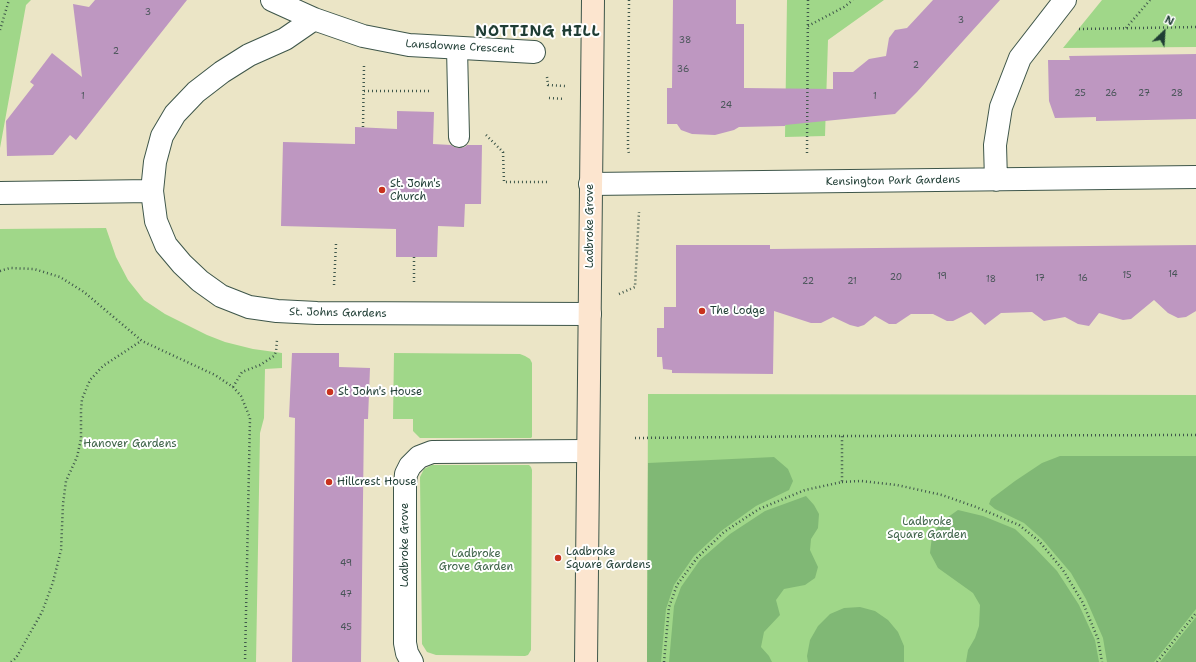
<!DOCTYPE html>
<html>
<head>
<meta charset="utf-8">
<style>
	body { margin:0 }
	#map { position:relative; width:1196px; height:662px; overflow:hidden; background:#ebe5c6; font-family:"Shantell Sans",sans-serif }
	canvas { display:block }
	.north { position:absolute; left:1144px; top:12px; width:40px; height:40px; -webkit-text-stroke:3px #fff; paint-order:stroke; rotate:25deg; font-size:11px; font-weight:700; line-height:16px; text-align:center; color:#1f3d34 }
	.north::after { content:''; display:block; margin:auto; width:14px; height:18px; background:#1f3d34; clip-path:polygon(50% 0,100% 100%,50% 72%,0 100%) }
</style>
</head>
<body>
<div id="map">
<canvas width="1196" height="662"></canvas>
<div class="north">N</div>
</div>
<script>
const ctx = document.querySelector('canvas').getContext('2d');
ctx.lineJoin = 'round';
function paint(path, color) { ctx.fillStyle = color; ctx.fill(path, 'evenodd'); }
const toPath = rows => new Path2D(rows.map(r => 'M' + r).join(''));
function stroke(path, color, width, dash) { ctx.strokeStyle = color; ctx.lineWidth = width; ctx.lineCap = dash ? 'butt' : 'round'; ctx.setLineDash(dash || []); ctx.stroke(path); }
function drawText(font, color, halo, rows, align = 'center') {
  ctx.font = font + ' "Shantell Sans",sans-serif'; ctx.lineWidth = 4; ctx.setLineDash([]); ctx.textBaseline = 'middle'; ctx.strokeStyle = halo; ctx.fillStyle = color; for (const [text, x, y, turn = 0] of rows) {
    ctx.save(); ctx.translate(x, y); ctx.rotate((+turn || 0) * Math.PI / 180); ctx.textAlign = isNaN(turn) ? turn : align; if (halo) ctx.strokeText(text, 0, 0); ctx.fillText(text, 0, 0); ctx.restore();
  }
}
paint(toPath([
	[0,0,31,0,26,5,0,148],
	[787,0,884,0,828,40,825,136,785,137],
	[1102,0,1196,0,1196,47,1063,48],
	[106,228,116,257,128,280,144,300,165,314,207,335,225,342,253,349,282,353,282,368,265,369,264,418,260,433,256,662,0,662,0,229],
	[394,353,520,354,525,356,530,359,532,363,532,437,531,438,420,438,413,431,413,419,393,419],
	[648,394,1196,395,1196,662,647,662],
	[432,465,529,465,531,467,532,470,531,650,528,655,525,656,436,655,427,652,422,644,420,477,424,469]
]), '#a0d789');
paint(toPath([
	[1060,456,1196,456,1196,609,1154,662,1107,662,1103,638,1086,599,1071,573,1042,539,1024,523,995,509,989,504,991,499,1015,481,1042,463],
	[774,457,788,469,793,481,789,490,756,506,721,531,694,556,674,585,666,609,661,662,647,662,648,463],
	[806,496,814,505,819,514,818,528,811,539,810,550,818,567,815,578,805,585,784,589,776,600,780,615,764,632,761,647,769,656,772,662,669,662,674,606,681,587,700,560,730,534,765,511],
	[958,510,983,516,1015,529,1034,547,1057,571,1079,605,1095,640,1099,662,966,662,968,650,975,638,979,626,980,605,973,593,938,568,930,553,932,536,941,522],
	[860,607,875,611,888,620,898,632,904,646,904,662,808,662,807,656,810,640,818,626,830,614,844,608],
	[1196,617,1196,662,1160,662]
]), '#80b875');
paint(toPath([
	[95,0,187,0,76,140,70,135,53,155,7,156,6,121,34,85,30,82,52,53,82,77,73,4,89,7],
	[673,0,736,0,736,24,744,24,744,88,833,89,833,72,853,72,869,59,886,56,889,38,895,30,907,28,933,0,1000,0,917,92,895,114,785,125,785,126,739,127,734,130,715,135,692,134,681,130,677,124,667,124,667,88,672,88],
	[1196,54,1196,119,1096,121,1096,117,1055,118,1049,101,1048,60,1070,60,1069,56],
	[397,111,434,112,433,144,451,145,454,147,459,148,465,147,467,145,482,145,481,204,465,204,464,227,438,226,437,257,396,257,396,229,281,226,283,142,355,144,355,127,397,129],
	[676,245,770,245,770,249,1196,245,1196,311,1186,317,1178,318,1168,313,1154,300,1131,319,1123,320,1099,313,1089,326,1078,324,1065,317,1044,321,1032,312,1001,313,985,325,971,312,953,321,947,321,933,314,911,314,896,324,889,324,875,316,864,325,858,327,850,325,833,317,821,323,811,323,774,311,773,374,672,373,672,370,663,369,662,357,657,357,657,328,664,328,664,307,676,307],
	[292,353,339,353,339,367,370,368,368,419,364,419,361,662,292,662,295,418,289,417]
]), '#be97c1');
const lane = toPath([
	[457,48,459,137]
]);
const street = toPath([
	[272,0,314,19,363,36,409,45,534,52],
	[314,19,285,39,249,55,222,72,196,92,175,114,162,136,155,162,152,191,156,221,166,245,182,264,200,281,221,296,249,307,277,311,317,313,590,314],
	[996,180,995,145,1001,107,1020,58,1065,0],
	[590,184,1196,177],
	[0,193,152,191],
	[412,662,407,653,405,643,405,485,406,474,410,466,419,457,432,452,588,451]
]);
const secondary = toPath([
	[586,662,593,0]
]);
stroke(lane, '#3e564a', 22);
stroke(street, '#3e564a', 24);
stroke(secondary, '#3e564a', 24);
stroke(toPath([
	[629,0,628,129,628,148,629,155],
	[808,26,844,7,853,0],
	[1126,28,1150,0],
	[1079,29,1196,27],
	[0,30,9,0],
	[547,77,548,85,565,86],
	[364,91,430,91],
	[549,98,564,99],
	[363,127,364,66],
	[486,135,503,152,504,182,548,182],
	[807,153,808,0],
	[414,257,414,284],
	[0,271,10,268,34,269,60,277,84,292,142,341,215,375,233,387,241,396,250,418,245,662],
	[334,285,336,244],
	[619,294,635,287,639,212],
	[233,387,242,372,260,365,274,356,276,352,277,340],
	[635,438,842,436,1196,435],
	[842,482,861,481,897,485,942,495,976,507,1019,525,1039,541,1063,570,1083,603,1098,639,1102,662],
	[11,662,16,658,42,612,53,582,61,550,63,504,66,481,77,457,81,439,81,410,82,399,90,380,103,366,141,341],
	[664,662,669,607,677,585,697,558,724,532,759,509,805,490,842,482,842,436],
	[1157,662,1196,613]
]), '#3e564a', 2.5, [1, 3]);
stroke(lane, '#fff', 20);
stroke(street, '#fff', 22);
stroke(secondary, '#fce5cf', 22);
for (const [x, y, r, color] of [
	[382,190,4,"#c8321e"],
	[702,311,4,"#c8321e"],
	[330,392,4,"#c8321e"],
	[329,482,4,"#c8321e"],
	[558,558,4,"#c8321e"]
]) { const dot = new Path2D(); dot.arc(x, y, r, 0, 2 * Math.PI); ctx.fillStyle = color; ctx.fill(dot); stroke(dot, '#fff', 1.5); }
drawText('9px', '#475457', null, [
	["3",148,13],
	["3",961,21],
	["38",685,41],
	["2",116,52],
	["2",916,66],
	["36",683,70],
	["25",1080,94],
	["26",1111,94],
	["27",1144,94],
	["28",1177,94],
	["1",83,97],
	["1",875,97],
	["24",726,106],
	["14",1173,275],
	["15",1127,276],
	["19",942,277],
	["20",896,278],
	["17",1040,279],
	["16",1083,279],
	["18",991,280],
	["22",808,282],
	["21",852,282],
	["49",346,564],
	["47",346,595],
	["45",346,628]
]);
drawText('11px', '#1f3d34', '#fff', [
	["Lansdowne Crescent",460,47,3],
	["Kensington Park Gardens",893,181,-1],
	["Ladbroke Grove",590,226,-90],
	["St. Johns Gardens",338,313,1],
	["Ladbroke Grove",405,545,-90]
]);
drawText('11px', '#1f3d34', '#fff', [
	["St. John's",390,184],
	["Church",390,197],
	["The Lodge",710,311],
	["St John's House",338,392],
	["Hillcrest House",337,482],
	["Ladbroke",566,552],
	["Square Gardens",566,565]
], 'left');
drawText('11px', '#3f6449', '#fff', [
	["Hanover Gardens",130,444],
	["Ladbroke",927,522],
	["Square Garden",927,535],
	["Ladbroke",476,554],
	["Grove Garden",476,567]
]);
ctx.letterSpacing = '1px';
drawText('bold 15px', '#1f3d34', '#fff', [
	["NOTTING HILL",538,32]
]);
ctx.letterSpacing = '0px';
</script>
</body>
</html>
